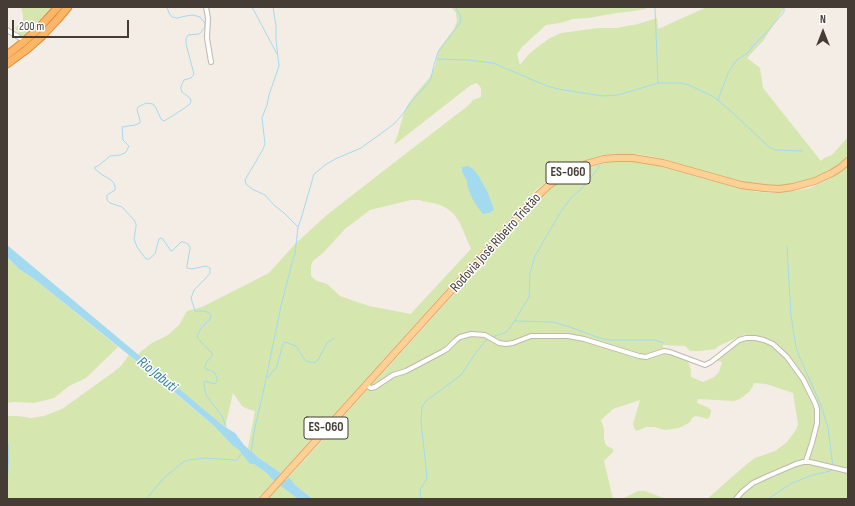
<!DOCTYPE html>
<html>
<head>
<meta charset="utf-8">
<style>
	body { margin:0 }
	#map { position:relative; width:855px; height:506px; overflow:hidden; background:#f3ede6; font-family:"Sofia Sans Condensed",sans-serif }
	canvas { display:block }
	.frame { position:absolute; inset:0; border:8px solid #453d35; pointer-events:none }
	.north { position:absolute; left:803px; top:12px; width:40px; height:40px; -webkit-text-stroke:3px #fff; paint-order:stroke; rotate:0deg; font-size:11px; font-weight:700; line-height:16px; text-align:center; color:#453d35 }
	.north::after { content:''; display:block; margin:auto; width:14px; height:18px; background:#453d35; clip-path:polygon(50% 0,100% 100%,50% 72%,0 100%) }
	.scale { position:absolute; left:12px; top:20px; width:117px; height:18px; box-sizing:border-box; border:2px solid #453d35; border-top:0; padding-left:5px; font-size:12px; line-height:14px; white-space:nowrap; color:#453d35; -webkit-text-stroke:3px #fff; paint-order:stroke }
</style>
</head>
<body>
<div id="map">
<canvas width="855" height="506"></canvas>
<div class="frame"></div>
<div class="north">N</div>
<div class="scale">200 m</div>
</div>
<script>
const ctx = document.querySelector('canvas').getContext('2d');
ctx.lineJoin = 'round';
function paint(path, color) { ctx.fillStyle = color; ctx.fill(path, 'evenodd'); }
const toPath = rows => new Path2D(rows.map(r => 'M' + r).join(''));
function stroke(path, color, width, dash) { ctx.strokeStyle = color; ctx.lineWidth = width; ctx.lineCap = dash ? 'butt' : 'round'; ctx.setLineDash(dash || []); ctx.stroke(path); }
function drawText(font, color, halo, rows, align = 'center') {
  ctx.font = font + ' "Sofia Sans Condensed",sans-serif'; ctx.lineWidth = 3; ctx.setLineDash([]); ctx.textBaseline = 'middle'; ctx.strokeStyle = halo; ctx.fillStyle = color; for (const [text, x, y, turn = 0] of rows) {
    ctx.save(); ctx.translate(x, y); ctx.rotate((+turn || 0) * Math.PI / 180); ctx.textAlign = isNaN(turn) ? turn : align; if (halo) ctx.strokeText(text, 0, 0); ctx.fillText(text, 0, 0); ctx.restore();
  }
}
paint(toPath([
	[21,7,52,7,22,38,15,28,23,22,23,15],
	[451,7,649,7,645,9,634,11,617,13,588,18,573,19,560,23,546,25,522,47,517,54,520,65,529,54,540,45,550,38,561,33,598,28,616,28,638,24,657,18,658,29,707,7,785,7,763,41,747,58,760,68,763,88,821,161,824,158,832,155,848,137,848,156,839,166,814,180,780,187,745,184,660,158,637,154,622,154,599,157,584,161,566,168,543,184,535,191,281,473,259,458,248,448,255,411,248,409,242,406,233,393,225,427,138,355,140,352,152,343,168,335,179,325,187,311,202,307,269,273,295,244,328,214,400,158,469,105,473,100,481,97,481,88,477,83,471,85,394,145,398,134,403,116,407,106,413,97,430,77,435,66,439,49,454,29,457,21,456,13],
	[411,200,419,200,427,202,438,204,446,208,453,213,460,223,471,249,416,308,411,314,369,306,340,296,327,284,317,281,313,278,311,275,311,266,313,261,323,253,345,229,370,210],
	[614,161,634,161,659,164,744,189,758,192,773,193,795,191,810,188,823,182,836,175,843,171,848,164,848,499,707,499,748,463,755,458,775,451,787,442,796,430,798,424,793,393,766,384,754,383,753,386,749,392,740,399,734,401,698,399,697,403,707,407,711,410,710,416,708,419,696,416,693,417,689,423,679,428,665,430,654,427,646,427,637,431,634,428,633,424,640,400,613,409,601,420,604,429,604,438,605,443,607,446,613,449,613,452,604,461,613,499,313,499,295,485,289,477,548,190,570,175,597,165],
	[745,334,751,339,735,342,714,360,722,362,719,372,714,377,703,382,691,377,691,370,688,361,675,354,663,353,663,345,685,346,690,351,700,351,716,349,717,347,723,344],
	[7,257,19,269,33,278,118,347,86,378,69,386,54,398,34,403,14,402,7,403],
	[129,355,213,425,233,446,238,449,242,454,254,464,275,479,257,499,7,499,7,416,18,416,31,418,44,416,62,409,108,376,120,367],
	[283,483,297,498,299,499,268,499],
	[638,491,645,491,666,499,622,499]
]), '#d5e7af');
paint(toPath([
	[468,166,473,169,478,175,488,193,494,210,489,213,483,214,476,205,472,198,468,188,467,181,462,172,462,167],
	[7,245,225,427,235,433,244,445,259,458,281,473,275,479,254,464,250,464,238,449,233,446,213,425,160,380,33,278,19,269,7,257],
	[289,477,295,485,313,499,297,498,283,483]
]), '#a3daef');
stroke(toPath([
	[167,7,169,13,172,17,177,18,186,16,193,15,200,17,203,21,205,23,205,27,201,32,199,34,188,35,186,39,186,44,194,74,191,78,184,80,181,86,181,89,182,92,190,98,191,101,190,104,186,107,171,117,164,121,161,119,156,108,153,104,146,103,138,107,137,110,140,120,140,123,135,125,122,127,123,140,129,146,127,150,125,153,120,155,110,156,98,166,95,167,95,169,101,174,111,180,114,183,115,187,115,190,107,195,107,200,110,203,122,207,134,220,136,224,136,227,134,239,137,247,146,259,149,259,155,254,159,239,161,238,162,238,171,251,173,250,181,242,184,242,188,244,190,247,190,249,187,265,187,268,192,269,206,266,210,268,210,273,206,278,194,290,191,298,195,311,205,311,209,313,211,316,210,319,201,328,198,334,197,337,201,342,212,353,212,356,206,363,205,368,206,369,212,371,215,373,217,378,217,381,215,384,205,381,204,382,204,386,206,395,222,416,226,427],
	[252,7,277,54],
	[273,7,276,26,276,40,279,66,269,95,267,105,262,118,265,144,262,151,245,180,246,184,252,189,265,195,275,206,283,212,298,227],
	[655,7,658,82],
	[437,59,468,60,493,63,547,86,558,89,603,96,618,95,658,83,681,83,689,85,714,97,733,113,770,148,775,150,802,151],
	[718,100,728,73,734,64,737,60,749,52,752,47,765,34,784,12,784,7],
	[787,247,791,316,796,347,799,356,821,405,828,428,833,467],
	[515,321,553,322,570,327,594,336,603,339,613,340,654,340,664,343],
	[491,337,502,334,506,332,510,328,529,297,530,273,535,256,560,213,571,198,583,187,600,166],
	[267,377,269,377,273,371,276,369,283,344,285,342,296,346,304,359,306,361,314,363,318,360,327,343,334,338],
	[7,438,9,451,7,488],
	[251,452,255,427,263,393,281,306,293,259,295,254,298,227,301,219,314,174,325,165,335,159,361,148,394,124,402,115,411,102,430,81,431,78,434,65,438,52,460,23,461,18,456,7],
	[146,499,165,477,183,462,189,460,205,458,234,460,237,460,242,453],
	[421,499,420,490,426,480,427,477,421,422,422,407,426,401,461,375,475,354,485,341,489,339],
	[768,499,792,483,813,475,830,471,832,470]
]), '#a3daef', 1);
stroke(toPath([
	[270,471,276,478,304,499]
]), '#a3daef', 7);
const minor = toPath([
	[206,7,208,18,207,38,211,62],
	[7,30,25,41],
	[365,385,371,388,375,387,393,375,406,371,442,352,447,349,456,340,460,337,471,334,485,335,499,343,506,344,513,343,531,336,568,336,584,339,639,356,646,357,664,351,670,352,705,365,711,362,739,340,746,338,755,338,764,340,773,344,787,357,803,379,815,403,817,409,817,423,812,443,806,461],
	[736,499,742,492,753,483,768,476,796,464,803,462,810,462,848,471]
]);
const primary = toPath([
	[263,499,533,200,549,185,569,172,586,164,604,159,616,158,633,158,663,163,741,185,764,188,779,189,793,187,815,181,832,173,840,168,848,161]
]);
const motorway = toPath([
	[7,55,21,44,37,30,58,7],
	[7,64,26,50,42,36,57,20,68,7]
]);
stroke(minor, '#c1b7ac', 6);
stroke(primary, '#e2ab65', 8);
stroke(motorway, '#db8938', 9);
stroke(minor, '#fff', 4);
stroke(primary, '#fdd195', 6);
stroke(motorway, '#fcb668', 7);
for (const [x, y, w] of [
	[568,173,44],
	[326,428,44]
]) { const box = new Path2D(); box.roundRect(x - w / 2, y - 11, w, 22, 3); ctx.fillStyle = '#fff'; ctx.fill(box); stroke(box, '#453d35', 1); }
drawText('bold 13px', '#453d35', null, [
	["ES-060",568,173],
	["ES-060",326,428]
]);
drawText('14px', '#453d35', '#fff', [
	["Rodovia José Ribeiro Tristão",496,243,-48]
]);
drawText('italic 15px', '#2d7fa0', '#fff', [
	["Rio Jabuti",157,375,39]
]);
</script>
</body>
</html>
